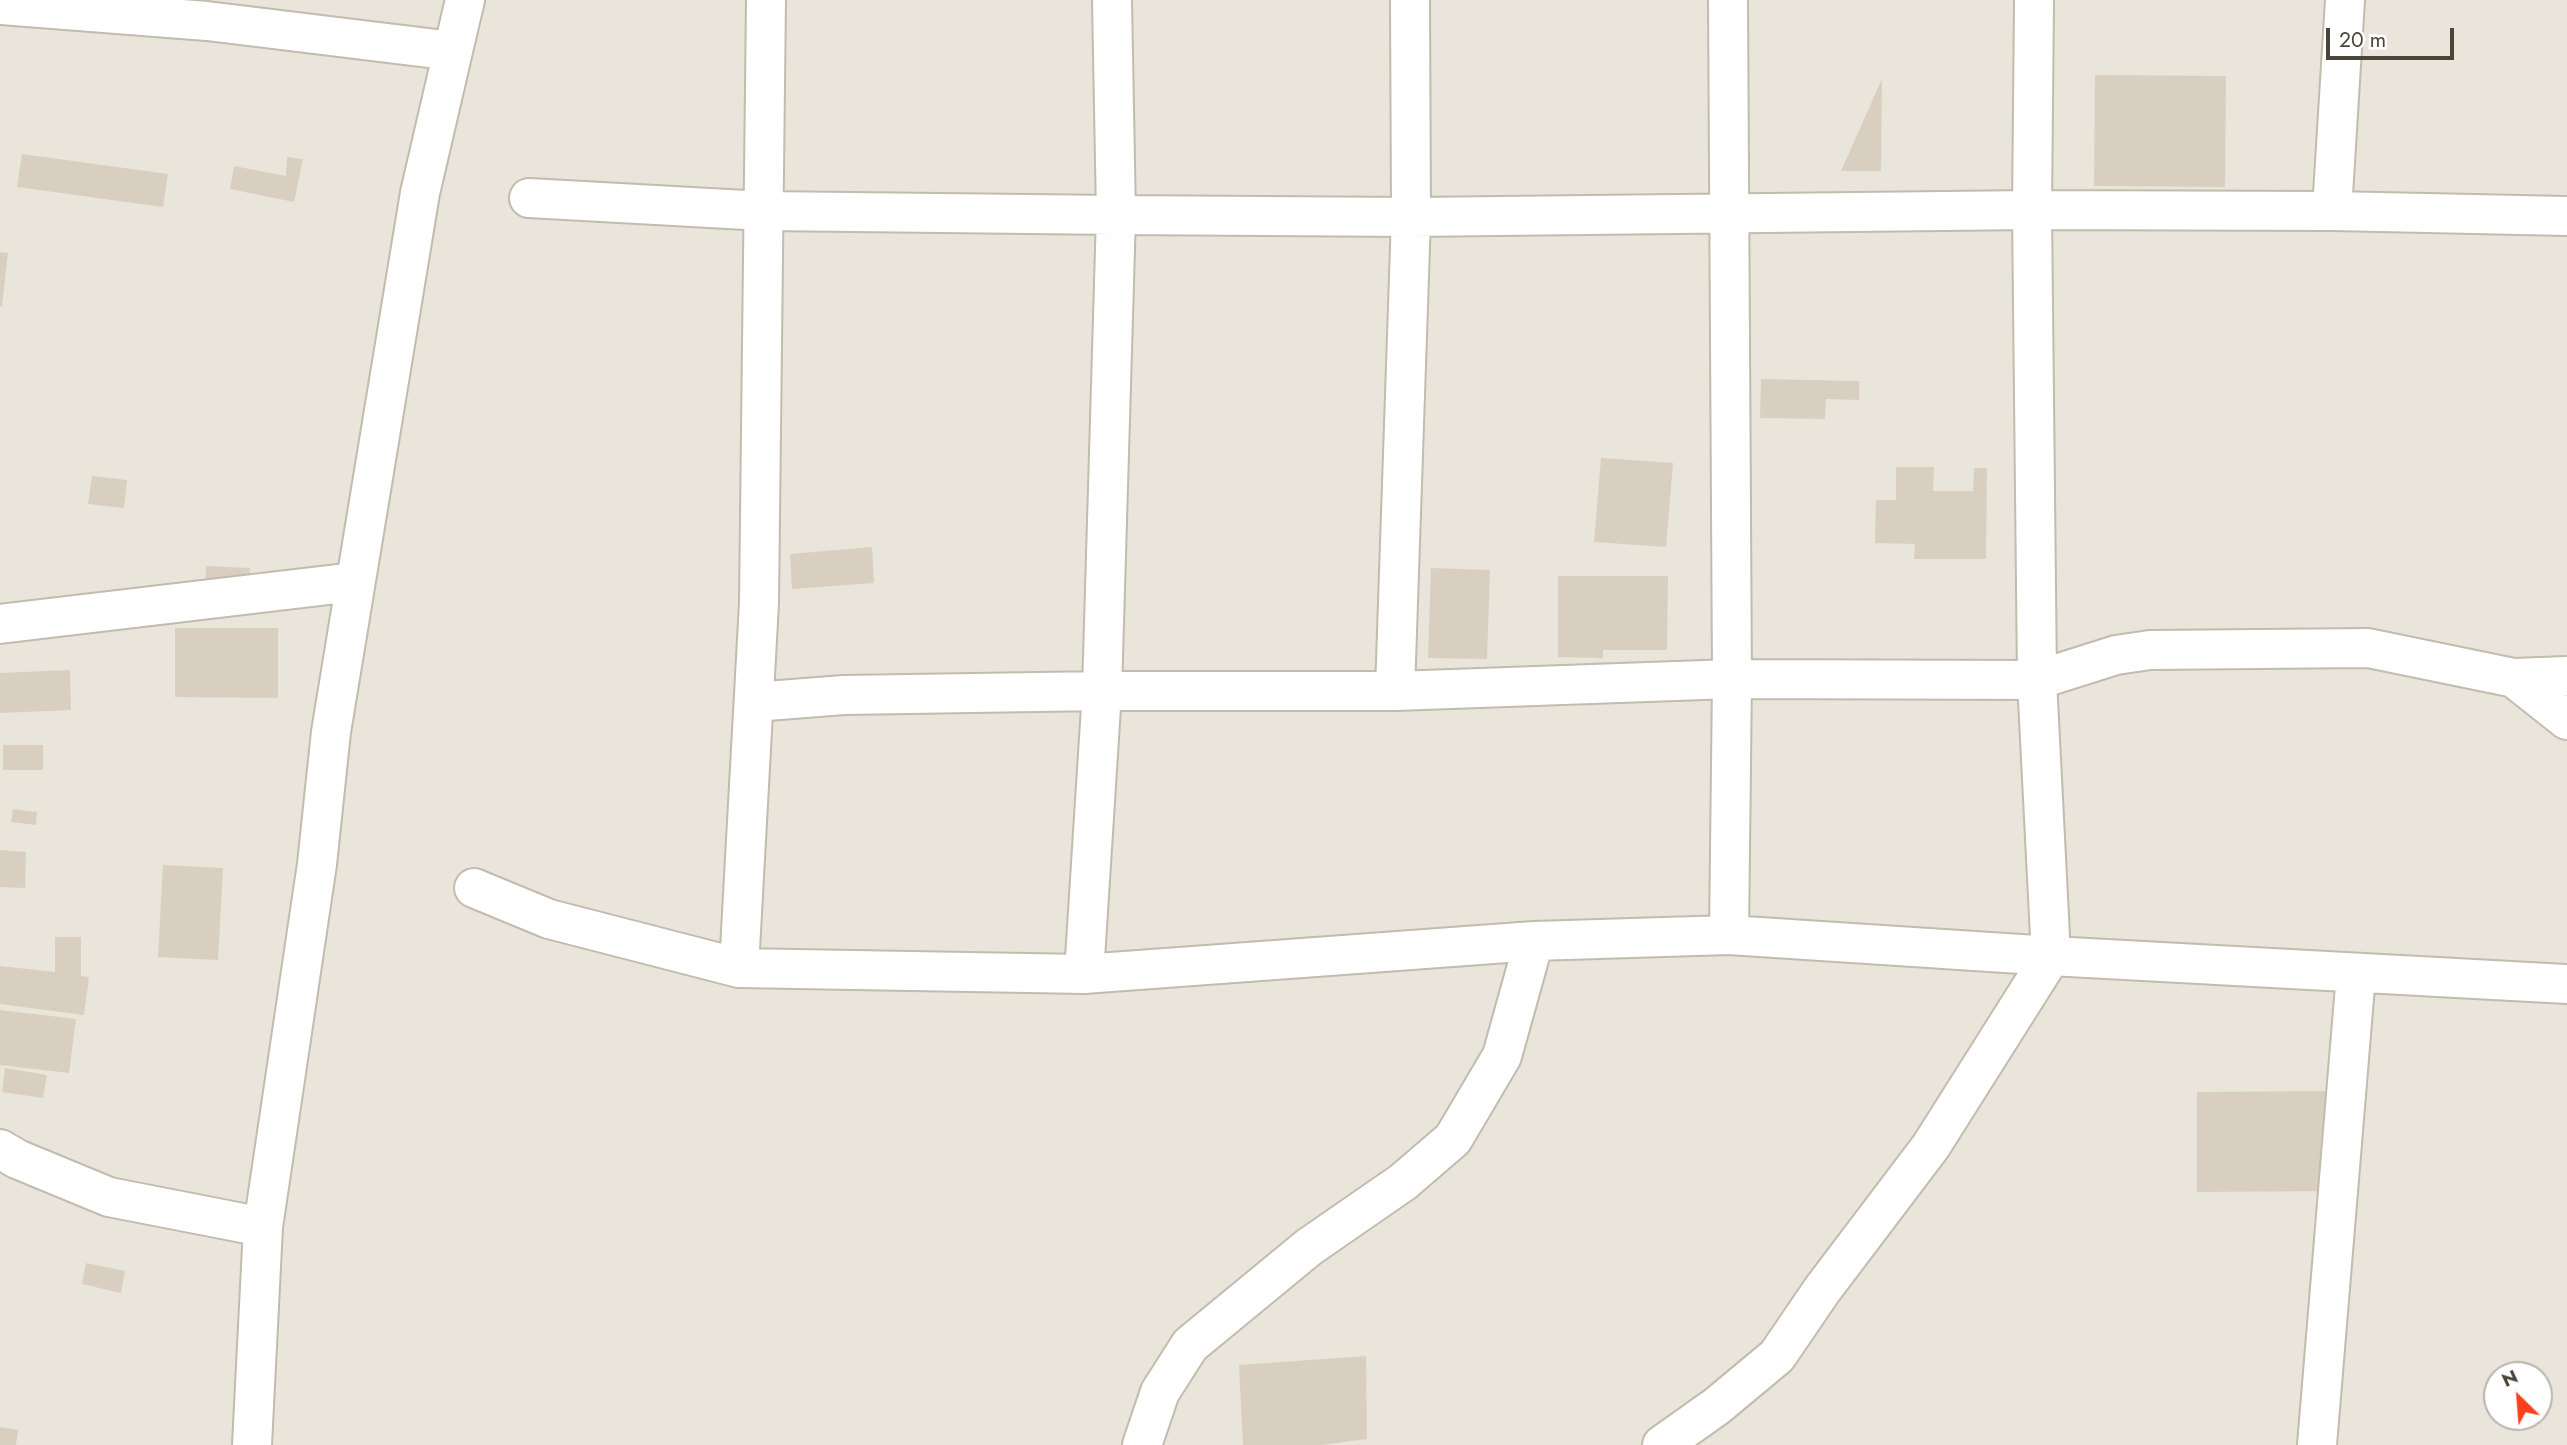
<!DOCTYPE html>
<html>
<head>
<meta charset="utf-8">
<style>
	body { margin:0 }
	#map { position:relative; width:2567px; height:1445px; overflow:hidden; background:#f6f3ec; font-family:Jost,sans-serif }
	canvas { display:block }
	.north { position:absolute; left:2483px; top:1361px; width:70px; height:70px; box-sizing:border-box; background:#fff; border:2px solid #b7b4b0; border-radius:50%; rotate:335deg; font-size:19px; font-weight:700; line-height:28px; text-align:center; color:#4b4439 }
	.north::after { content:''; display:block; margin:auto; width:24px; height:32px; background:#fc3f1d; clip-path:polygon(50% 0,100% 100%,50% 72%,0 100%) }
	.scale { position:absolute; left:2326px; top:28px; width:128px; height:32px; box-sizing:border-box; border:4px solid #4b4439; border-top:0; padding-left:9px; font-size:21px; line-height:24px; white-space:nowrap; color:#4b4439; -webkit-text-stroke:5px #fff; paint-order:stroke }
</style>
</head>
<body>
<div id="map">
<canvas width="2567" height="1445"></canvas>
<div class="north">N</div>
<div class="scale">20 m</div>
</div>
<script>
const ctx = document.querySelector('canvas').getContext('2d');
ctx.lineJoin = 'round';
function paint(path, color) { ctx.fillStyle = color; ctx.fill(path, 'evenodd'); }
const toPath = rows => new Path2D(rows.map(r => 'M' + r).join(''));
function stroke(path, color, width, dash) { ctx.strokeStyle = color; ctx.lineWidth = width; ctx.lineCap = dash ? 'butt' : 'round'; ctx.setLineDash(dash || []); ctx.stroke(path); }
paint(toPath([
	[0,0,2567,0,2567,1445,0,1445],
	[2497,1375,2539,1375,2539,1417,2497,1417]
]), '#eae5da');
paint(toPath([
	[2095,75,2226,76,2225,187,2094,186],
	[1882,79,1881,171,1841,171],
	[22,154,168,174,163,207,17,187],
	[287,157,303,159,294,202,230,189,234,166,286,176],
	[0,252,8,253,2,306,0,306],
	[1761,379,1859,381,1859,400,1826,399,1825,419,1760,418],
	[1601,458,1673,463,1666,547,1594,542],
	[1896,467,1934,467,1933,491,1973,491,1974,468,1987,468,1986,559,1914,559,1915,544,1875,543,1876,500,1896,500],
	[92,476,127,480,124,508,88,504],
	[872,547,874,583,792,589,790,554],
	[206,566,250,568,249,590,205,588],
	[1431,568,1490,570,1487,659,1428,658],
	[1558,576,1668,576,1667,650,1603,650,1603,658,1558,657],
	[175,628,278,628,278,698,175,697],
	[70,670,71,710,0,713,0,673],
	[3,745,43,745,43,770,3,770],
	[13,809,37,812,36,825,11,822],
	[0,850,26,852,25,888,0,887],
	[163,865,223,868,218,960,158,957],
	[55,937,81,937,81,976,89,977,84,1015,0,1004,0,966,55,972],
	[0,1010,76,1019,69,1073,0,1065],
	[5,1068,47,1075,43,1098,2,1092],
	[2335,1091,2333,1191,2197,1192,2197,1092],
	[86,1263,125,1271,121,1293,82,1284],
	[1366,1356,1367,1439,1322,1445,1243,1445,1239,1365],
	[0,1427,18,1430,16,1445,0,1445]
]), '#d8cfc1');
const minor = toPath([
	[1728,0,1732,679,1729,935],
	[0,5,207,21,453,51,465,0],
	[529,198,764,211,1116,215,1411,217,2032,210,2332,211,2567,216],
	[2332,211,2345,0],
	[0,624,354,582],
	[2514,678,2567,676],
	[1395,691,1411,217,1410,0],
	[754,702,844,695,1102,691,1395,691,1732,679,2037,680,2116,655,2150,650,2368,648,2514,678,2567,720],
	[474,888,549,919,739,968,1084,974,1534,941,1729,935,2051,956,2567,984],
	[739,968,759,603,766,0],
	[1084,974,1102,691,1116,215,1112,0],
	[0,1149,17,1159,109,1197,263,1227],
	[252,1445,263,1227,317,864,331,732,420,193,453,51],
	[1142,1445,1160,1392,1190,1345,1309,1247,1403,1182,1453,1139,1502,1056,1534,941],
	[1662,1445,1717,1406,1777,1356,1822,1290,1931,1146,2051,956,2037,680,2032,210,2034,0],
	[2317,1445,2356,974]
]);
stroke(minor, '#c2bbae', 42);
stroke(minor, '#fff', 38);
</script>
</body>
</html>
